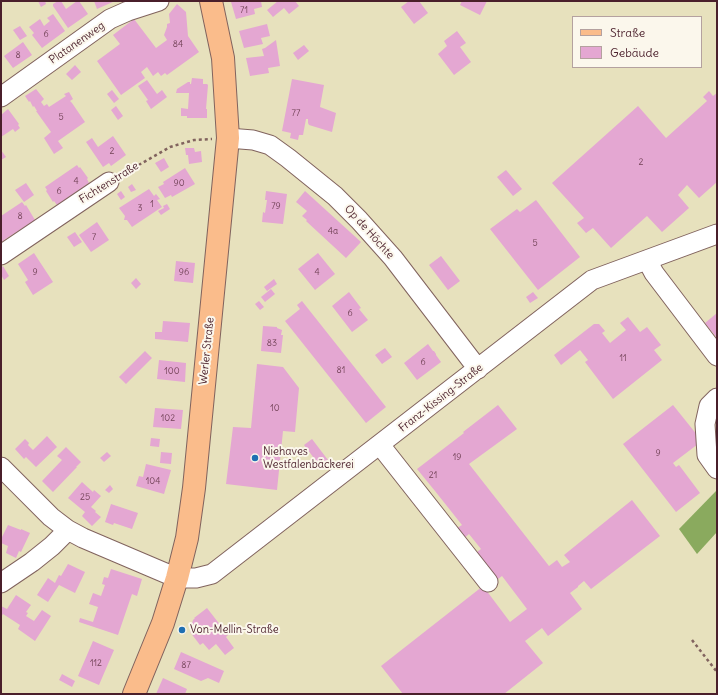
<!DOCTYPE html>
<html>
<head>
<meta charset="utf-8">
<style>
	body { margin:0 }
	#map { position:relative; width:718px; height:695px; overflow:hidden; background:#e7e1bd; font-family:Delius,sans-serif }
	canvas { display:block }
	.frame { position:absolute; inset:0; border:2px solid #4a1f2b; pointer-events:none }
	.legend { position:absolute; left:572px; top:16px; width:130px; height:52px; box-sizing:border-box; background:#fbf7ec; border:1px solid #b4a19f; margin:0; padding:5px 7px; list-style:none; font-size:12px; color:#4a1f2b }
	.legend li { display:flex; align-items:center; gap:8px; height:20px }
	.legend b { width:20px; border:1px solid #b4a19f }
</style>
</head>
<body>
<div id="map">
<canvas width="718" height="695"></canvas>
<div class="frame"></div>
<ul class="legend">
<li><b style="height:5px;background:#fabc8b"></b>Straße</li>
<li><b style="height:11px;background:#e4a7d2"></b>Gebäude</li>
</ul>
</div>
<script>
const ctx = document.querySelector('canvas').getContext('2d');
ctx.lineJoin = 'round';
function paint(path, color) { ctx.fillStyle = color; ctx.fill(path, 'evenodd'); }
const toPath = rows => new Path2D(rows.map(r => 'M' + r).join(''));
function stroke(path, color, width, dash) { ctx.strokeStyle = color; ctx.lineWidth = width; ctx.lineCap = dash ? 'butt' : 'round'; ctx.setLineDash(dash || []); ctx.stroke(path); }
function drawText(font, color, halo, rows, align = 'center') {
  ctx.font = font + ' Delius,sans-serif'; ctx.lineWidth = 4; ctx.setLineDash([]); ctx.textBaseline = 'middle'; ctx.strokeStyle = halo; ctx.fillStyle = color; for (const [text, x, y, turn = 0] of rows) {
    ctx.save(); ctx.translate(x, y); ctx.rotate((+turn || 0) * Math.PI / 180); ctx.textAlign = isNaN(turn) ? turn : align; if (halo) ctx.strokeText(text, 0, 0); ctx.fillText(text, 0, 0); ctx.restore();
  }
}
paint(toPath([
	[717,490,717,532,697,554,679,529]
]), '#8aaa5e');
paint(toPath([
	[38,1,45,1,46,4,41,7],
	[58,1,61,1,66,9,77,1,79,1,88,14,68,28,53,6,53,4],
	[94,1,115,1,97,9],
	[234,1,261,1,262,7,254,9,255,14,236,19,231,2],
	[278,1,295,1,299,6,289,14,284,8,273,17,267,10],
	[409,1,419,1,428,13,414,24,401,7],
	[462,1,487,1,480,15,460,5],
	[177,4,186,12,188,36,199,52,167,75,165,73,161,76,158,72,153,76,147,67,141,72,145,78,121,95,97,61,120,44,113,35,134,19,156,48,167,40,164,35,167,27,167,24,170,23,169,14],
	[53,14,65,31,42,48,32,35,34,33,29,27,40,19,44,26,50,21,47,18],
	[267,24,270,36,261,38,263,44,244,48,239,31],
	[20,26,27,36,20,40,13,30],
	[457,31,466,43,460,47,471,62,454,75,438,54,447,46,444,41],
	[276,40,280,66,268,68,269,73,250,76,246,58,264,56,262,49,265,48],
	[23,42,32,55,13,68,4,56],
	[304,45,309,51,298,60,293,53],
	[75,65,81,72,72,80,66,74],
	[192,78,203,79,203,84,207,84,208,85,206,109,207,109,207,118,187,118,187,116,181,116,181,108,188,109,189,93,176,93,177,89,188,82,190,82,190,84,191,84],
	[292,79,324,85,320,107,336,113,332,132,309,125,308,123,308,119,306,119,303,135,299,135,298,140,290,138,291,133,282,131],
	[147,80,157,94,162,90,167,97,151,109,146,101,148,100,138,86],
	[36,89,44,99,41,102,44,106,47,104,49,107,66,96,64,94,69,92,73,99,70,101,72,103,85,122,58,141,63,148,54,154,44,138,51,132,36,111,37,111,34,106,33,107,30,101,29,102,25,96],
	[112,90,119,99,114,103,107,94],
	[709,91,713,96,717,93,717,182,699,198,687,185,678,195,689,208,662,232,647,216,611,248,593,228,586,233,577,223,584,218,552,183,638,106,666,138,707,101,703,97],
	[116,106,123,116,118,120,111,110],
	[8,109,19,124,18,125,20,128,15,132,13,129,1,137,1,115],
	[113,136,126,155,111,166,109,163,103,167,86,142,92,138,98,147],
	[185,148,194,148,195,152,201,151,202,162,189,164,188,155,186,155],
	[1,150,6,157,1,160],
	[164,158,169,167,161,172,155,163],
	[77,165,79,168,80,167,88,178,87,179,89,183,57,205,54,201,53,202,46,191,47,190,45,187],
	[185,168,195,184,172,197,171,195,165,198,158,187,164,184,163,182],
	[506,170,522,189,513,196,497,177],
	[26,183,34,195,24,202,15,190],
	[132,184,136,190,131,192,128,187],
	[149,189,154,196,156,194,160,199,157,200,162,207,132,227,127,220,124,220,125,216,119,208],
	[121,191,125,197,121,200,117,194],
	[266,191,287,194,283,224,262,222,263,212,265,213,267,200,265,200],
	[305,191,361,242,346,258,306,221,307,220,302,216,307,211,296,202],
	[536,200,580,257,538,290,490,229,517,209,520,212],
	[22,202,25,206,26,205,35,220,1,242,1,216],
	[167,204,170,209,161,215,158,211,164,208,163,206],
	[97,222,109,240,91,252,79,235],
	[75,232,82,242,74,247,67,237],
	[34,253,53,282,33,295,25,282,28,280,18,264],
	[318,253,335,274,315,290,298,269],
	[441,256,460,281,448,290,429,265],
	[176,261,195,263,193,283,174,281],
	[3,266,9,276,4,280,1,275,1,268],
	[136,278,141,284,136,289,131,283],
	[274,279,277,284,267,291,264,287],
	[271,289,275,294,265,302,261,297],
	[349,292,361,308,359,309,368,320,352,332,332,306],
	[533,292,538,298,530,303,526,297],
	[259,301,264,307,260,310,255,304],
	[302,301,386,407,366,423,285,321,300,309,297,305],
	[717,313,717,338,705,323],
	[628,317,640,332,647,327,661,345,654,350,662,360,613,399,585,362,588,360,580,350,561,365,554,355,594,324,599,324,605,331,602,333,610,343,626,330,620,323],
	[163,321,190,323,188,342,155,339,155,332,162,332],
	[263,326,277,327,277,328,282,330,281,335,283,335,281,353,261,351],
	[428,344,433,351,434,351,436,354,436,355,441,362,417,380,404,363],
	[385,348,392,357,382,364,375,355],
	[145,351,152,358,126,384,119,377],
	[159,360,186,363,185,382,157,379],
	[257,364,283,367,299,388,295,432,283,431,277,490,226,484,233,427,251,428],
	[498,405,517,429,469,464,549,566,557,560,562,567,570,562,564,555,632,500,660,536,591,589,584,581,578,586,578,587,570,593,582,609,548,636,542,628,525,641,543,663,504,694,403,694,381,666,483,586,510,622,527,609,502,576,494,582,473,555,481,549,469,534,462,540,454,530,462,525,435,491,417,469,464,433,463,432],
	[673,405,702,441,673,463,676,467,679,465,700,493,676,512,623,444],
	[155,408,183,410,181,429,153,427],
	[47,436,57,447,36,467,26,457,24,459,15,449,25,439,29,443,28,445,33,450],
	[151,438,160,439,159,447,150,446],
	[312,439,328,460,320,466,304,445],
	[66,447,81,462,76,467,77,467,53,492,42,481,62,460,57,456],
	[107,452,111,456,104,462,100,458],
	[161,452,172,453,171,464,160,463],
	[146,464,171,470,164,494,136,486,139,476,143,477],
	[82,482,93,492,94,490,101,496,91,507,96,511,95,512,101,517,92,526,82,516,85,512,68,498],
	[110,485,113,489,109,493,105,490],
	[111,504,138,513,132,529,114,523,113,525,105,522],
	[8,525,21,530,21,529,30,533,21,552,19,551,16,558,6,553,8,546,1,543,1,539],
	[68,564,85,572,75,593,59,585,48,602,37,595,48,578,55,583,59,575,61,576],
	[111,569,142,579,137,596,132,594,118,635,79,622,80,618,93,622,98,607,89,604,93,593,101,596,105,585,102,584,104,577,108,578],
	[16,595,31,605,26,612,28,613,26,616,34,621,42,610,51,616,35,641,18,629,20,625,3,614,1,617,1,606,7,609],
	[207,608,228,635,226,637,234,648,225,655,216,644,209,650,203,643,200,645,190,632,193,629,191,626,193,620,195,618,194,618],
	[93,641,114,650,99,685,78,676],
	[181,652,224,671,219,683,208,678,201,681,174,669],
	[62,674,75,681,72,687,59,680],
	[163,678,187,689,185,694,156,694]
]), '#e4a7d2');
const minor = toPath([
	[1,97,110,19,128,11,159,1],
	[228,138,253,140,270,145,288,158,335,196,359,220,393,258,478,369],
	[1,255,109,182],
	[647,260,654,273,717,356],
	[717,398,709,406,705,424,707,455,717,469],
	[380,445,488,582],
	[1,467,51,517,68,530,83,538,177,578,196,578,212,574,592,280,717,234],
	[1,583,32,562,52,546,68,530]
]);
const major = toPath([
	[134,694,163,623,177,578,187,538,194,488,228,138,223,58,211,1]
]);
stroke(minor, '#81635e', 21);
stroke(major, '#81635e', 24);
stroke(toPath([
	[123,174,170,147,194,140,212,139],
	[692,640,717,672]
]), '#81635e', 2.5, [3, 3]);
stroke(minor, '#fff', 19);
stroke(major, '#fabc8b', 22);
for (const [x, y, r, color] of [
	[255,458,4,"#1f6fb2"],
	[182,630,4,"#1f6fb2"]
]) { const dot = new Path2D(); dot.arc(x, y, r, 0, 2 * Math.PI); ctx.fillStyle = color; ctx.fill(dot); stroke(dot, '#fbf7ec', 1.5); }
drawText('9px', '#704155', null, [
	["71",244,10],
	["6",46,34],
	["84",178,44],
	["8",18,55],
	["77",296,113],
	["5",61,117],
	["2",112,151],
	["2",641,162],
	["4",76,181],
	["90",179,183],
	["6",59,191],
	["1",152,204],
	["79",276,206],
	["3",140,208],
	["8",20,216],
	["4a",333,231],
	["7",94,237],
	["5",535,243],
	["9",35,272],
	["96",184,272],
	["4",317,272],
	["6",350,313],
	["83",272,343],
	["11",623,358],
	["6",423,362],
	["81",341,370],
	["100",172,371],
	["10",275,408],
	["102",168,418],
	["9",658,453],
	["19",457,457],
	["21",433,475],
	["104",153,481],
	["25",85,497],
	["112",96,663],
	["87",186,665]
]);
drawText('11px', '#4a1f2b', '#fbf7ec', [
	["Platanenweg",77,43,-35],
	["Fichtenstraße",109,183,-32],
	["Op de Höchte",369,232,48],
	["Werler Straße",207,351,-84],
	["Franz-Kissing-Straße",441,398,-38]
]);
drawText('11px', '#4a1f2b', '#fbf7ec', [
	["Niehaves",263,452],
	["Westfalenbäckerei",263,465],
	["Von-Mellin-Straße",190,630]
], 'left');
</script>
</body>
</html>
